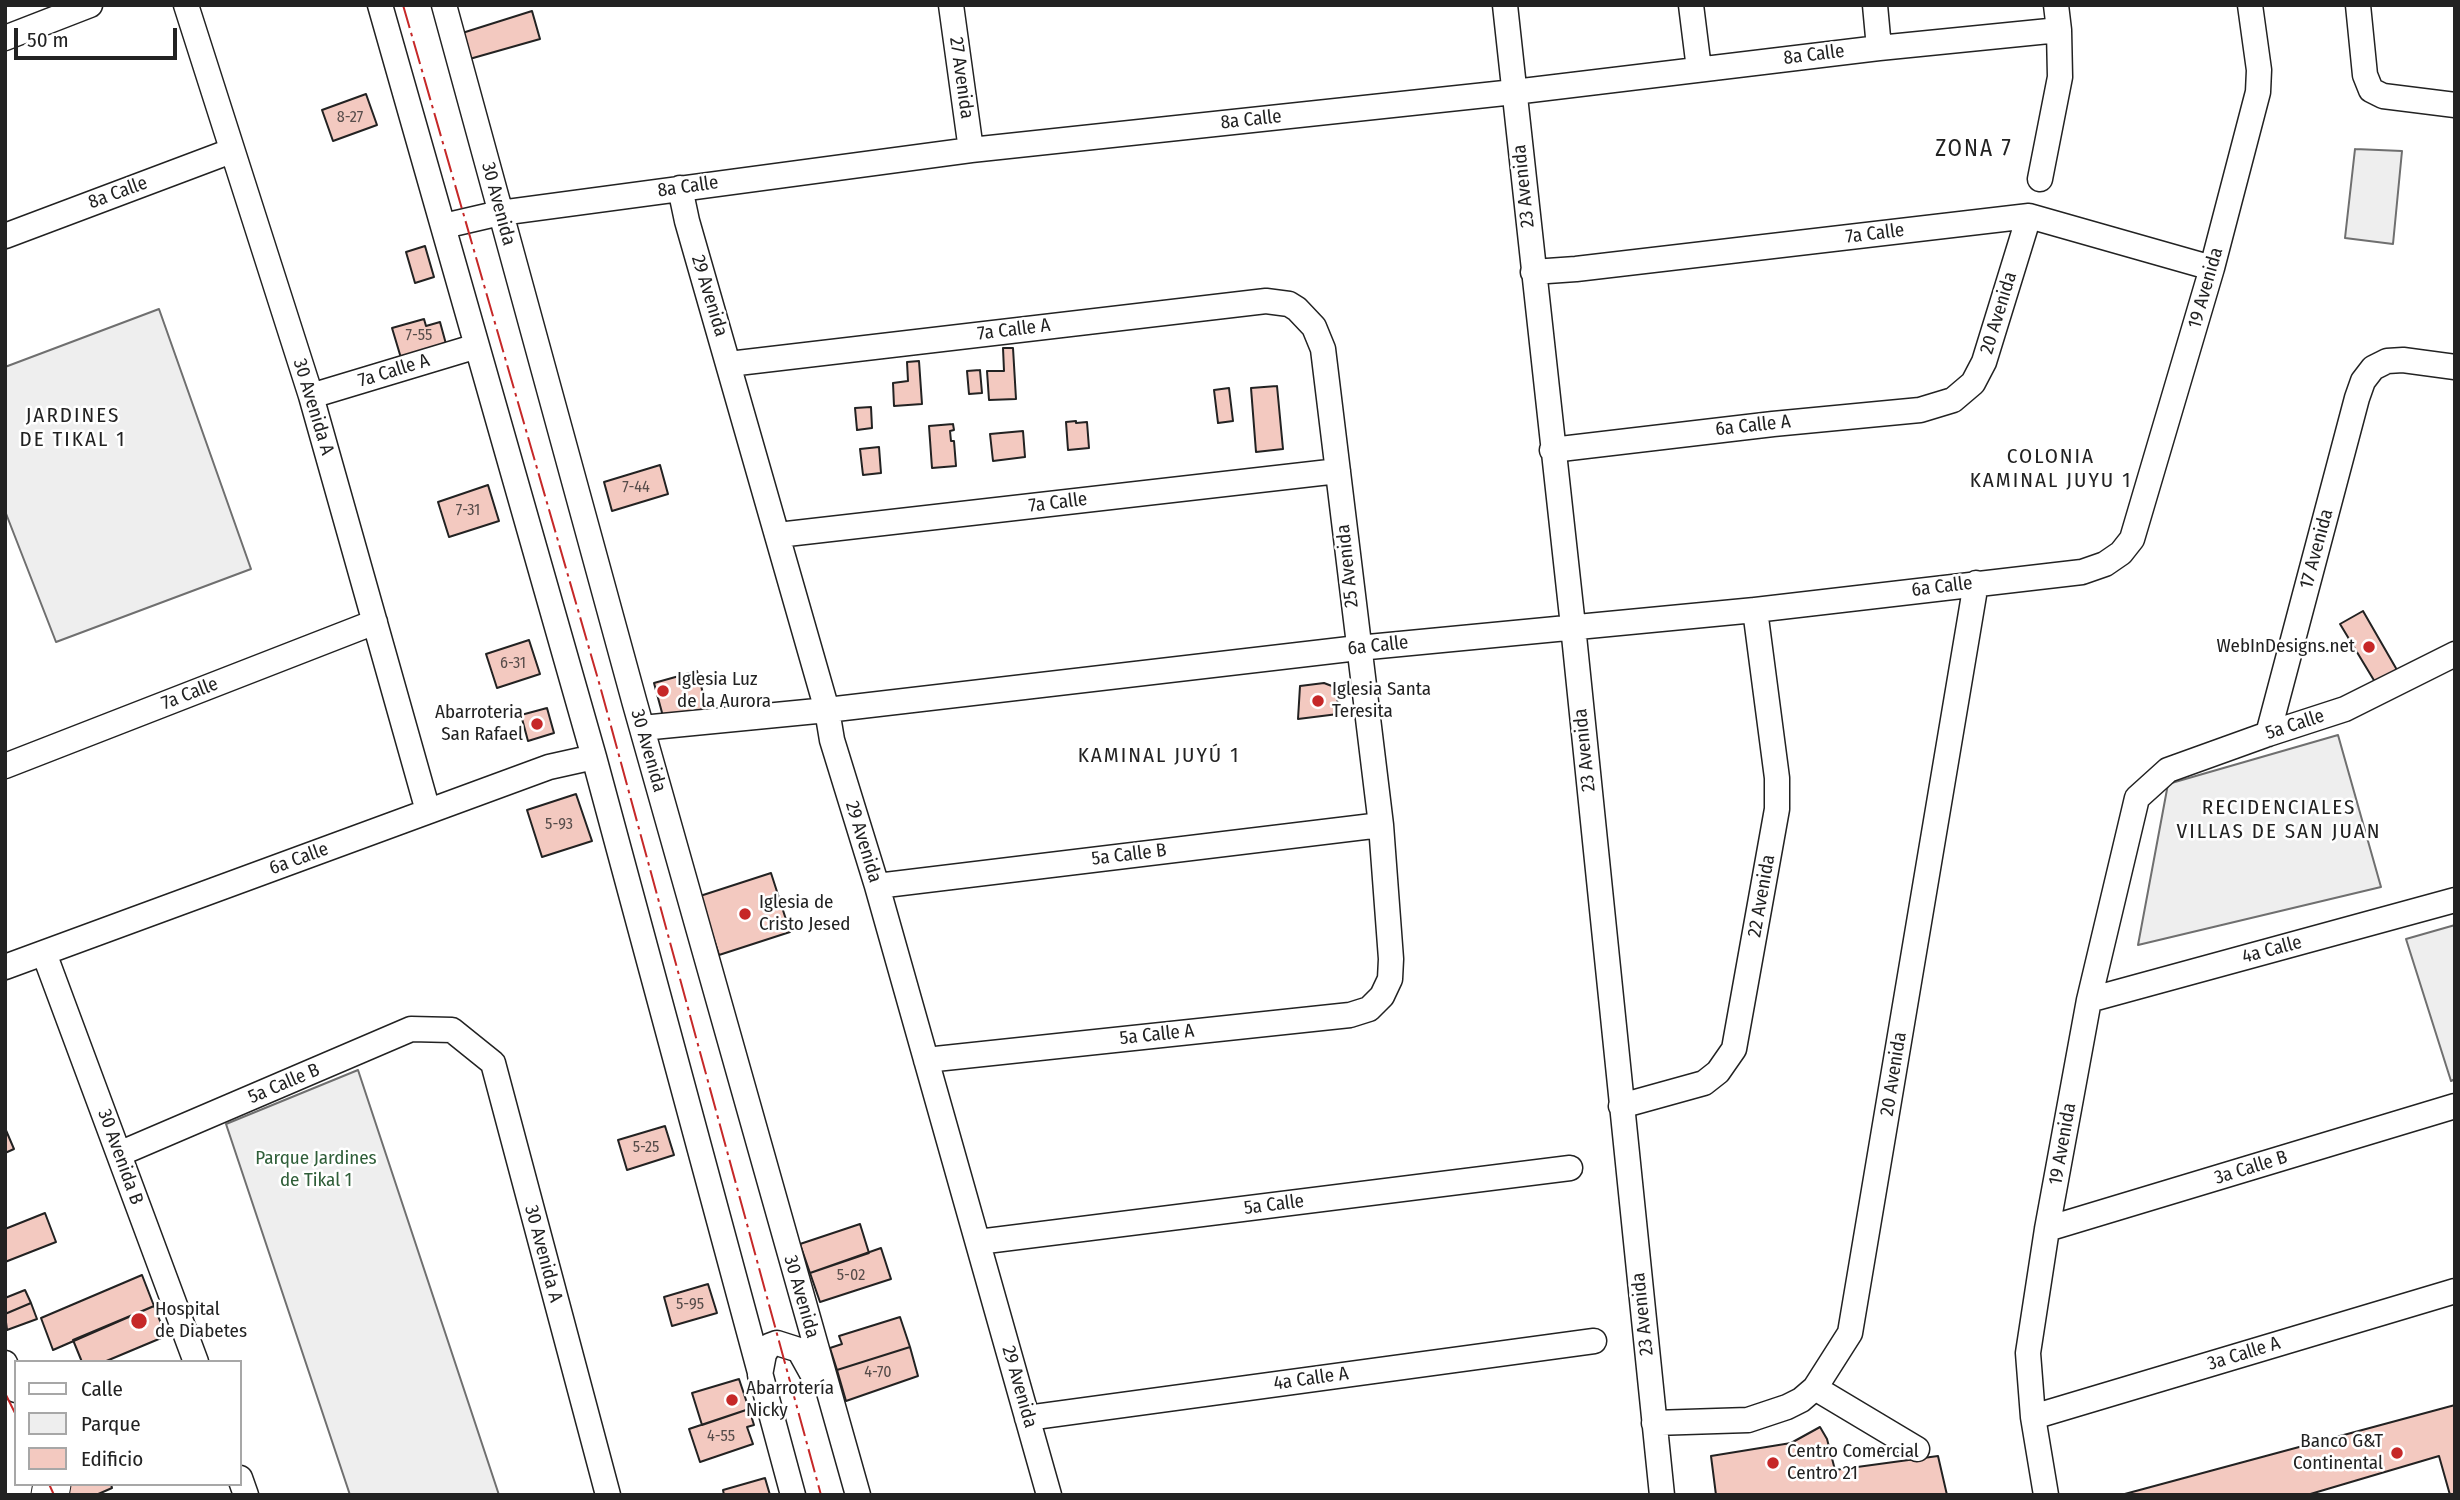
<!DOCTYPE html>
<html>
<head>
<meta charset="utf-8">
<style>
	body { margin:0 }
	#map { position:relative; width:2460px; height:1500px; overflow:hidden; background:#fff; font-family:"Fira Sans Condensed",sans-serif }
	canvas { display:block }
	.frame { position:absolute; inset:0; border:7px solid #222; pointer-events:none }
	.legend { position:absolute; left:14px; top:1360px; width:228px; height:126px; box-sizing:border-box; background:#fff; border:2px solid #a7a7a7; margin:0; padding:9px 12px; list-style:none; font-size:21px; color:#222 }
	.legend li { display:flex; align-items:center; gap:14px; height:35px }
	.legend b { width:35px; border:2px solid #a7a7a7 }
	.scale { position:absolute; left:14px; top:28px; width:163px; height:32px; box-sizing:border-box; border:4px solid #222; border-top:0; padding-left:9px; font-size:21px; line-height:24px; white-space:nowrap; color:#222; -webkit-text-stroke:5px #fff; paint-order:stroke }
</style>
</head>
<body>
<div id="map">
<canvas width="2460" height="1500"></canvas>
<div class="frame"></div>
<ul class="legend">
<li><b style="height:9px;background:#fff"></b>Calle</li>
<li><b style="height:19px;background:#eee"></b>Parque</li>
<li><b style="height:19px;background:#f3c9c0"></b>Edificio</li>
</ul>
<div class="scale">50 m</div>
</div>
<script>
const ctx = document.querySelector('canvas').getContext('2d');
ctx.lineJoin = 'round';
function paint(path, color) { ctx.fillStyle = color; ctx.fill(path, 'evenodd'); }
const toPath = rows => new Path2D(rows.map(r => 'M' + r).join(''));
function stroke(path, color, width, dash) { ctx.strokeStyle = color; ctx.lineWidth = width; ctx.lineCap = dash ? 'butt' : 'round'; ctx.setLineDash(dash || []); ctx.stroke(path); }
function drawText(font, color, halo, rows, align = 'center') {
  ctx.font = font + ' "Fira Sans Condensed",sans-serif'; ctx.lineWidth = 5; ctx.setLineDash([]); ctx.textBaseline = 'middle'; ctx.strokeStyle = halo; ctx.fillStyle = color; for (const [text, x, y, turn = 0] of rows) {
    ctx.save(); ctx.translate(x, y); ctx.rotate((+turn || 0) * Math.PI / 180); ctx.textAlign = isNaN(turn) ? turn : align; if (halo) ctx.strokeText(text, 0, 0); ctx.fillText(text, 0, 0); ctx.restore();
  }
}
const green = toPath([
	[2355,149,2402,151,2393,244,2345,238,2355,149],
	[159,309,251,569,56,642,5,511,5,367,159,309],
	[2338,735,2381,887,2138,945,2168,784,2338,735],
	[2455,925,2455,1079,2451,1081,2406,939,2455,925],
	[358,1070,499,1495,350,1495,226,1124,358,1070]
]);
paint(green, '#eee');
stroke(green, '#6f6f6f', 2);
const building = toPath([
	[532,11,540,39,466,60,459,34,532,11],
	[366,94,377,125,333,141,322,110,366,94],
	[425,246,434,277,415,283,406,252,425,246],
	[424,319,426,326,440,322,446,344,401,358,392,328,424,319],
	[1003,348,1013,348,1016,399,989,400,987,371,1004,371,1003,348],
	[919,361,922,404,894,406,893,383,908,381,907,362,919,361],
	[980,370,982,393,969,394,967,371,980,370],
	[1277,386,1283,449,1256,452,1251,388,1277,386],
	[1229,388,1233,421,1218,423,1214,390,1229,388],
	[871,407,872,428,857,430,855,408,871,407],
	[1076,421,1076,423,1087,422,1089,448,1068,450,1066,422,1076,421],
	[953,424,954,430,950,431,951,441,954,441,956,466,932,468,929,426,953,424],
	[1023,431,1025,457,993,461,990,434,1023,431],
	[879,447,881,473,863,475,860,449,879,447],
	[660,465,668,494,612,511,604,482,660,465],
	[488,485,499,521,449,537,438,502,488,485],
	[2363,611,2397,670,2375,682,2340,624,2363,611],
	[529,640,540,674,497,688,486,654,529,640],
	[697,671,707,708,664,720,654,683,697,671],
	[1324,683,1337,688,1338,714,1298,719,1300,686,1324,683],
	[547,708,554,733,528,741,521,715,547,708],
	[576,794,592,841,542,857,527,810,576,794],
	[771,873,790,932,719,955,700,896,771,873],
	[665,1126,674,1155,627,1170,618,1140,665,1126],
	[5,1128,14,1149,5,1153,5,1128],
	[45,1213,56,1242,5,1262,5,1229,45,1213],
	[860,1224,869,1253,810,1273,800,1244,860,1224],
	[881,1248,891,1279,820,1302,810,1273,881,1248],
	[142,1275,154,1306,53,1350,41,1318,142,1275],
	[708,1284,717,1313,672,1326,664,1297,708,1284],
	[25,1290,31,1303,5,1314,5,1298,25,1290],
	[31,1303,37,1319,7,1330,5,1314,31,1303],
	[154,1306,166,1336,104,1362,82,1362,73,1340,154,1306],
	[900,1317,910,1347,837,1370,830,1348,842,1344,839,1336,900,1317],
	[910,1347,918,1376,846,1401,837,1370,910,1347],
	[739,1379,749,1409,702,1425,692,1393,739,1379],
	[2455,1405,2455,1495,2450,1495,2439,1456,2307,1495,2121,1495,2455,1405],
	[749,1409,754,1425,747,1427,753,1444,700,1462,689,1429,749,1409],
	[1820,1427,1827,1439,1835,1470,1938,1456,1947,1495,1716,1495,1711,1456,1791,1443,1820,1427],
	[765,1478,770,1495,724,1495,723,1490,765,1478],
	[63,1484,111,1484,112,1488,96,1495,68,1495,63,1484]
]);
paint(building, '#f3c9c0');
stroke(building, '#222', 2);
const minor = toPath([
	[186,5,311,396,428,811],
	[380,5,594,757,793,1495],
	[444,5,635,704,858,1495],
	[951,5,971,150],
	[1505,5,1573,626,1662,1495],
	[1691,5,1699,69],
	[1875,5,1879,48],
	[2358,5,2365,75,2371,90,2383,96,2455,105],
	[5,38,90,5],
	[2040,179,2060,77,2059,30,2056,5],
	[680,188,687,221,827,710,832,740,877,886,1049,1495],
	[444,226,500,213,971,150,1514,92,1879,48,2059,30],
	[5,236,231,151],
	[1533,272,1576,269,2029,216,2212,268],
	[729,364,1266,301,1289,304,1297,309,1314,327,1323,349,1381,825,1391,959,1390,979,1382,996,1369,1009,1350,1015,926,1060],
	[311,396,477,346],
	[1552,450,1773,424,1920,410,1953,400,1973,383,1984,362,2029,216],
	[778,535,1338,471],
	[642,728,827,710,1358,648,1755,610,2082,572,2105,564,2121,553,2132,539,2212,268,2258,92,2259,70,2250,5],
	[2268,734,2357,398,2363,381,2373,368,2387,361,2403,360,2455,367],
	[5,766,375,622],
	[877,886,1381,825],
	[44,953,196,1362],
	[5,967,549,767,594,757],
	[2089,1000,2455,900],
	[1621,1106,1704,1083,1718,1072,1734,1049,1777,809,1777,778,1755,610],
	[119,1154,411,1029,452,1030,493,1063,608,1495],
	[2047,1229,2455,1106],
	[978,1242,1570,1168],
	[5,1363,16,1390],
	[760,1375,764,1354,769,1346,777,1343,799,1350,814,1377],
	[1815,1388,1917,1449],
	[2033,1417,2455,1291],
	[1027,1418,1594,1341],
	[1654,1423,1748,1420,1787,1407,1801,1400,1815,1388,1850,1333,1976,583],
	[240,1478,246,1495],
	[2046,1495,2033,1417,2028,1353,2047,1229,2089,1000,2137,798,2168,770,2268,734,2345,709,2455,654]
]);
const highway = toPath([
	[50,1495,52,1484]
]);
stroke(minor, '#222', 27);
stroke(highway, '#222', 39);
stroke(minor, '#fff', 24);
stroke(highway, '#fff', 37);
stroke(toPath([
	[403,5,600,686,821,1495],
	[5,1393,16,1415],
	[49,1484,54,1495]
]), '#c62828', 2, [24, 5, 3.5, 5]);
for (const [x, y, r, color] of [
	[2369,647,7,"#c62828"],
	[663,691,7,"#c62828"],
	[1318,701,7,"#c62828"],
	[537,724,7,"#c62828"],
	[745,914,7,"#c62828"],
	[139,1321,9,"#c62828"],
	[732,1400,7,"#c62828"],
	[2397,1453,7,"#c62828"],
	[1773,1463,7,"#c62828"]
]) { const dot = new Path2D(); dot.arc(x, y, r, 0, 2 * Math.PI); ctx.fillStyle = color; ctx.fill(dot); stroke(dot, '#fff', 2.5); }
drawText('16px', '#564c4a', null, [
	["8-27",350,118],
	["7-55",419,336],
	["7-44",636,488],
	["7-31",468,511],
	["6-31",513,664],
	["5-93",559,825],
	["5-25",646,1148],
	["5-02",851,1276],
	["5-95",690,1305],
	["4-70",878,1373],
	["4-55",721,1437]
]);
drawText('19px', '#222', '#fff', [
	["8a Calle",1814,55,-7],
	["27 Avenida",961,78,82],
	["8a Calle",1251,120,-6],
	["23 Avenida",1524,186,-96],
	["8a Calle",688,187,-8],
	["8a Calle",118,193,-20],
	["30 Avenida",498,204,75],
	["7a Calle",1875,234,-7],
	["19 Avenida",2206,288,-74],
	["29 Avenida",709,296,73],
	["20 Avenida",1999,313,-73],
	["7a Calle A",1014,330,-7],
	["7a Calle A",394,371,-17],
	["30 Avenida A",313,407,73],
	["6a Calle A",1753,426,-6],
	["7a Calle",1058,503,-7],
	["17 Avenida",2317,549,-75],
	["25 Avenida",1348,566,-96],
	["6a Calle",1942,587,-7],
	["6a Calle",1378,646,-6],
	["7a Calle",190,694,-21],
	["5a Calle",2295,725,-18],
	["23 Avenida",1585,750,-96],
	["30 Avenida",648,751,74],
	["29 Avenida",863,842,73],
	["5a Calle B",1129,855,-7],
	["6a Calle",299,859,-20],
	["22 Avenida",1762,896,-80],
	["4a Calle",2272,950,-15],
	["5a Calle A",1157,1035,-6],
	["20 Avenida",1894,1074,-81],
	["5a Calle B",284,1084,-23],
	["19 Avenida",2063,1144,-80],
	["30 Avenida B",120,1157,70],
	["3a Calle B",2251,1168,-17],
	["5a Calle",1274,1205,-7],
	["30 Avenida A",543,1254,75],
	["30 Avenida",801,1297,74],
	["23 Avenida",1643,1314,-96],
	["3a Calle A",2244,1354,-17],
	["4a Calle A",1311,1379,-8],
	["29 Avenida",1019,1387,74]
]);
drawText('19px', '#222', '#fff', [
	["WebInDesigns.net",2355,647,"right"],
	["Iglesia Luz",677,680],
	["de la Aurora",677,702],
	["Iglesia Santa",1332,690],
	["Teresita",1332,712],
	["Abarroteria",523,713,"right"],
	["San Rafael",523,735,"right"],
	["Iglesia de",759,903],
	["Cristo Jesed",759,925],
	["Hospital",155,1310],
	["de Diabetes",155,1332],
	["Abarrotería",746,1389],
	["Nicky",746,1411],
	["Banco G&T",2383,1442,"right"],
	["Continental",2383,1464,"right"],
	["Centro Comercial",1787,1452],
	["Centro 21",1787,1474]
], 'left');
drawText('19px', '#2f5e38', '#fff', [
	["Parque Jardines",316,1159],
	["de Tikal 1",316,1181]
]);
ctx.letterSpacing = '2px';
drawText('21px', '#222', '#fff', [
	["JARDINES",73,416],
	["DE TIKAL 1",73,440],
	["COLONIA",2051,457],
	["KAMINAL JUYU 1",2051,481],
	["KAMINAL JUYÚ 1",1159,756],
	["RECIDENCIALES",2279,808],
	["VILLAS DE SAN JUAN",2279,832]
]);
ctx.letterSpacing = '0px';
ctx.letterSpacing = '2px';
drawText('23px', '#222', '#fff', [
	["ZONA 7",1974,150]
]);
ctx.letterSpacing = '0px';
</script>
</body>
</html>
